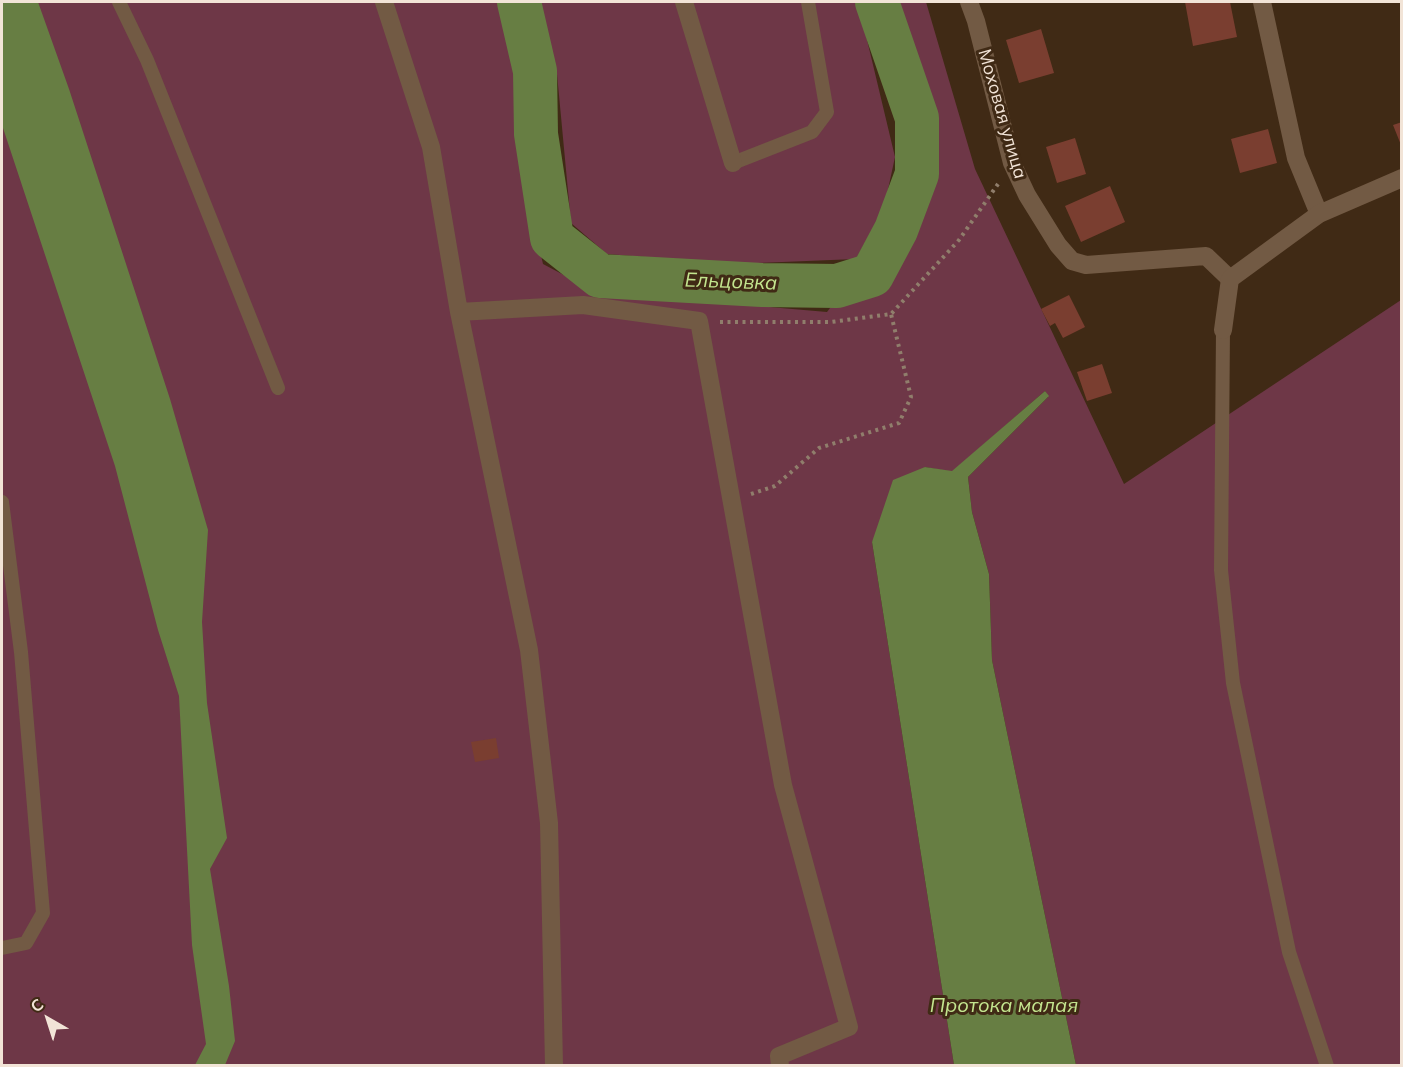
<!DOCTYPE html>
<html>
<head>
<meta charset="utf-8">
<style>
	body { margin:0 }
	#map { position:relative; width:1403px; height:1067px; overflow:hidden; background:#402a15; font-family:Mulish,sans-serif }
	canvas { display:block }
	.frame { position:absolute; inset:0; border:3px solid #f2e4d7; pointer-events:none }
	.north { position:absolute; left:18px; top:989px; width:60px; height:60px; -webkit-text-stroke:4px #402a15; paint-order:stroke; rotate:321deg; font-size:16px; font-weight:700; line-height:24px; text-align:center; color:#f2e4d7 }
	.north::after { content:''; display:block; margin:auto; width:21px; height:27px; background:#f2e4d7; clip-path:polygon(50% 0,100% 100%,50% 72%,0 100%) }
</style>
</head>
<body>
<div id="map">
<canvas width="1403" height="1067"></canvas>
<div class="frame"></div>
<div class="north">С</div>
</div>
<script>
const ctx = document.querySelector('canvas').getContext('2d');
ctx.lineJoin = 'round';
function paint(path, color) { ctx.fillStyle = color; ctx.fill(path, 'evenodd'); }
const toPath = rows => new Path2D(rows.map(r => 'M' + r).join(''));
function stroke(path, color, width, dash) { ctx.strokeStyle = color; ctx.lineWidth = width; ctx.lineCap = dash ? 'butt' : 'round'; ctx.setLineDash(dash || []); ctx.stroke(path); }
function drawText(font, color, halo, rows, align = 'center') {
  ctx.font = font + ' Mulish,sans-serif'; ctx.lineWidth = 6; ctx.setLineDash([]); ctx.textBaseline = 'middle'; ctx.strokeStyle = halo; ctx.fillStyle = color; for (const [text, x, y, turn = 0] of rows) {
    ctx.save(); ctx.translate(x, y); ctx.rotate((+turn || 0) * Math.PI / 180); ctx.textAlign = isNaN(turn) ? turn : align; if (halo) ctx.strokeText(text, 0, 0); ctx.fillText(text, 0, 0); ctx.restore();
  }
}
paint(toPath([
	[2,2,505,2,519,97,524,181,543,264,596,292,827,312,887,232,912,117,891,2,926,2,975,169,1124,484,1401,300,1401,1065,1076,1065,992,660,989,574,972,512,968,477,1048,397,1045,391,952,472,925,467,872,542,954,1065,2,1066],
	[540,2,858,2,895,157,884,208,856,259,733,264,607,254,571,223,557,74]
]), '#6e3747');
paint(toPath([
	[2,2,38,2,69,89,170,399,208,530,202,622,207,703,227,838,210,869,229,986,235,1041,225,1065,195,1065,206,1044,192,945,179,696,158,630,115,466,2,125],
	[1045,391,1049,396,968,477,972,512,989,574,992,660,1076,1065,954,1065,872,542,893,480,925,467,952,471]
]), '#677e43');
stroke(toPath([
	[519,2,535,71,536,134,552,238,600,276,762,285,837,286,872,275,896,230,917,174,917,118,877,2]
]), '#677e43', 44);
paint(toPath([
	[1185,2,1230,2,1237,37,1193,46],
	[1041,29,1054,73,1019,83,1006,40],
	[1402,122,1402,145,1401,145,1393,125],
	[1268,129,1277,163,1240,173,1231,139],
	[1075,138,1086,174,1057,183,1046,147],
	[1110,186,1125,222,1081,242,1065,206],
	[1069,295,1085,327,1063,338,1055,323,1050,326,1041,309],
	[1102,364,1112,393,1087,401,1077,372],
	[496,738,499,758,475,762,471,742]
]), '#7a3e30');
stroke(toPath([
	[720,322,831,322,891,314,959,240,998,184],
	[751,494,775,486,819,448,899,423,911,397,891,314]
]), '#907e6c', 4, [3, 4.5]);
stroke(toPath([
	[119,2,147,60,278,388],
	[733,163,812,132,827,112,808,2],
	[1223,330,1221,570,1233,683,1289,952,1327,1066],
	[2,502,21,652,43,913,26,943,2,948]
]), '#725a44', 14);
stroke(toPath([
	[384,2,431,147,459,312,529,650,549,823,554,1066],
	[684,2,733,163],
	[969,2,976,21,1012,163,1027,195,1058,245,1072,261,1086,265,1206,256,1230,279],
	[1262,2,1296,158,1319,214],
	[459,312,583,305,699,321,783,785,849,1027,779,1056,780,1066]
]), '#725a44', 18);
stroke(toPath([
	[1223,330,1230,279,1319,214,1402,178]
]), '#725a44', 18);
drawText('18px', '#f2e4d7', '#402a15', [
	["Моховая улица",1002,114,74]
]);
drawText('italic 20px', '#c3e58e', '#402a15', [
	["Ельцовка",731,282,2],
	["Протока малая",1004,1006]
]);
</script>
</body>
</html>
